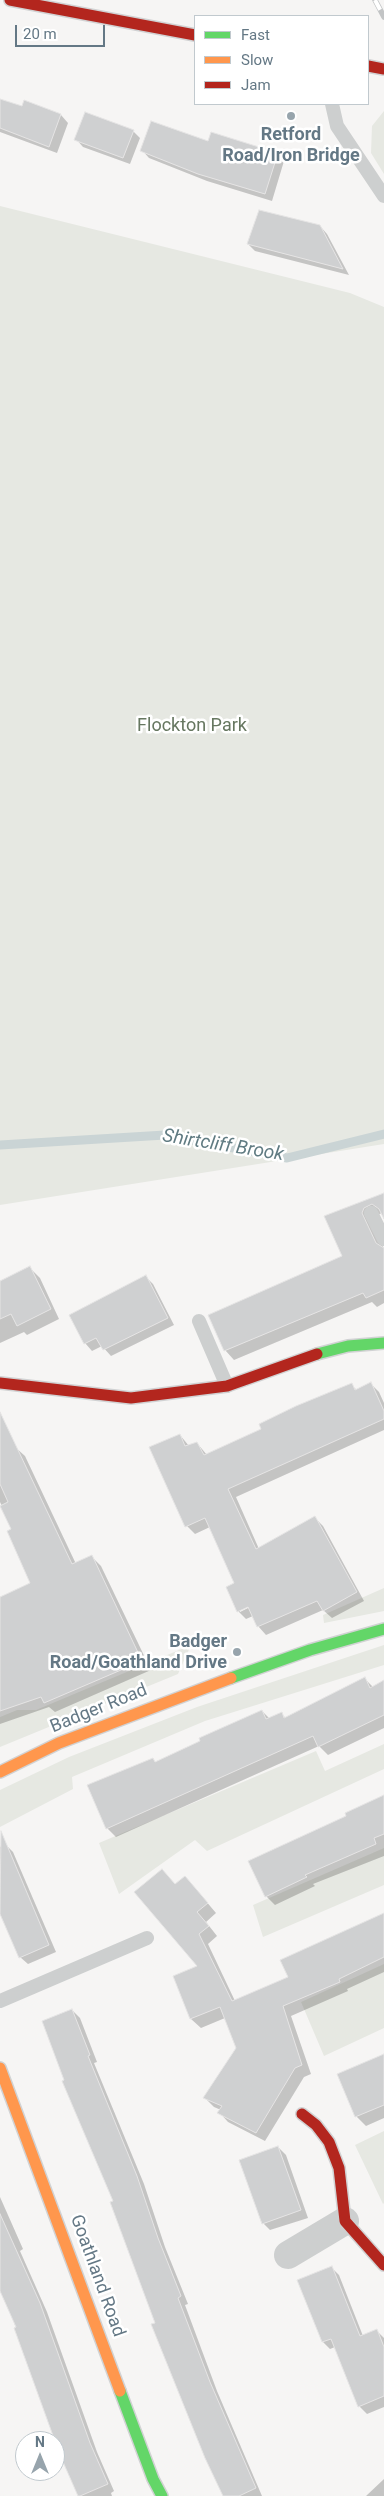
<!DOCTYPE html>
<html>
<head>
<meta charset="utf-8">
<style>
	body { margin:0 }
	#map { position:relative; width:384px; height:2496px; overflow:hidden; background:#f6f5f4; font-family:Roboto,sans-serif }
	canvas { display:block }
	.legend { position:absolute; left:194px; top:15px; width:175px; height:90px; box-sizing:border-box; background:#fff; border:1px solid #c1c9ce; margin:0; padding:6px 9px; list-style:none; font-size:15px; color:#647885 }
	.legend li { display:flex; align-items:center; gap:10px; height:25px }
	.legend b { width:25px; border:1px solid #c1c9ce }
	.north { position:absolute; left:15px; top:2431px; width:50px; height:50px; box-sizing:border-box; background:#fff; border:1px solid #c1c9ce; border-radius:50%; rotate:0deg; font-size:14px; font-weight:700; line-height:20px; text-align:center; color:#647885 }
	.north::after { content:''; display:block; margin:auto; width:18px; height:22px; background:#97a4ac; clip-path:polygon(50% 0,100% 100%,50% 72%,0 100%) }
	.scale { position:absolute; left:15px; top:25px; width:90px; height:22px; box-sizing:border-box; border:2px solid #647885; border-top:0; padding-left:6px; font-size:15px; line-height:18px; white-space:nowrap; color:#647885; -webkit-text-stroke:4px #fff; paint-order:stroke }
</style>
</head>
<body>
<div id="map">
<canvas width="384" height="2496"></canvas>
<ul class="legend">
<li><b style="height:6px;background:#63d668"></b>Fast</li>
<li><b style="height:6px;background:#ff974d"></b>Slow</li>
<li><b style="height:6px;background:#b3261e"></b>Jam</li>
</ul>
<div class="north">N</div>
<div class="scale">20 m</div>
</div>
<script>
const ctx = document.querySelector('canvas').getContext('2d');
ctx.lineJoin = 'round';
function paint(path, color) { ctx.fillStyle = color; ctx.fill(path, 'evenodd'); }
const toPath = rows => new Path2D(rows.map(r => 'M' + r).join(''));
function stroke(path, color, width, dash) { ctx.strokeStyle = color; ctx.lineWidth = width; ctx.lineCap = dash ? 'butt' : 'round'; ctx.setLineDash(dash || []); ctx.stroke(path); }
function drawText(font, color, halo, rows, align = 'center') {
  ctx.font = font + ' Roboto,sans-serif'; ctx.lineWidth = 5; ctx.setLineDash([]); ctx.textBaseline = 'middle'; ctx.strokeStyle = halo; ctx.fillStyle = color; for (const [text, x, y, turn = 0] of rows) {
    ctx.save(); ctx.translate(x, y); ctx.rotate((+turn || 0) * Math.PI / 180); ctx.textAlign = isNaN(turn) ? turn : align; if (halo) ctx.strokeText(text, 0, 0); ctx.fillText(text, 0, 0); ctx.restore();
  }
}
paint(toPath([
	[384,111,384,174,371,153,372,126],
	[0,206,350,293,384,307,384,1144,0,1205],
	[384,1588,384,1611,324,1623,323,1615],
	[191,1645,178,1674,0,1747,0,1717,17,1710,36,1710],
	[384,1645,384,1665,205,1721,72,1777,73,1789,0,1827,0,1790,69,1757,197,1707],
	[384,1744,384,1769,207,1851,195,1840,119,1894,99,1843,316,1751,325,1771],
	[384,1848,384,1885,263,1937,253,1905],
	[384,1964,384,2028,324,2056,301,2002],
	[384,2131,384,2203,383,2204,355,2145]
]), '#e6e8e2');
paint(toPath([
	[0,100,23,108,25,102,61,115,68,123,57,153,0,132],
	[133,131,140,138,130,164,83,147,76,139],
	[209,143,277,154,284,161,272,201,207,181,149,158,142,150],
	[320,226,327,234,349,275,255,251,248,244],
	[384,1194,384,1218,382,1213,373,1217,372,1228,384,1248,384,1303,377,1307,372,1302,234,1360,225,1350,344,1257,326,1217],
	[30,1268,40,1278,59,1319,27,1335,24,1332,0,1343,0,1282],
	[146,1277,153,1284,174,1325,111,1356,102,1346,92,1351,85,1343],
	[371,1384,379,1392,384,1403,384,1430,236,1497,259,1549,315,1518,323,1526,364,1601,332,1618,323,1610,266,1635,258,1626,253,1616,246,1619,238,1611,236,1584,210,1527,195,1534,187,1526,180,1435,189,1446,197,1443,207,1455,263,1429,351,1385,357,1390],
	[254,1605,240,1612,240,1609],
	[15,1447,25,1456,76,1564,91,1556,101,1566,151,1670,55,1712,49,1707,0,1724,0,1598,31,1583,13,1530,0,1502,0,1454],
	[365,1679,373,1687,384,1685,384,1728,328,1755,319,1746,116,1837,107,1828,152,1759,156,1763,262,1711,270,1719,281,1714,286,1718],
	[384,1796,384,1856,313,1884,315,1886,275,1905,266,1896,348,1817],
	[5,1844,13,1852,56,1952,28,1964,20,1957,0,1908,0,1847],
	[176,1885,194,1887,216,1913,206,1922,217,1936,208,1944,235,2001,289,1978,384,1915,384,1972,347,1989,348,1991,291,2016,311,2074,304,2077,265,2141,228,2122,219,2112,221,2110,214,2107,204,2097,237,2048,225,2018,201,2028,191,2019,175,1976,199,1967],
	[72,2010,80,2018,97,2062,94,2063,144,2184,165,2247,188,2304,185,2305,217,2391,262,2496,225,2496,157,2324,115,2201,66,2080],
	[384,2055,384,2118,366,2126,356,2116],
	[278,2147,286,2155,308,2218,270,2230,263,2223],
	[0,2197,23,2249,20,2251,47,2312,97,2452,114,2491,111,2493,112,2496,79,2496,0,2285],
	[332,2268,339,2275,363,2336,377,2331,384,2338,384,2407,367,2414,359,2406,335,2347,330,2349,323,2342],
	[384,2479,384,2496,366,2496]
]), '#0003');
stroke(toPath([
	[0,1145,165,1135,287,1158,384,1134]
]), '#cad4d5', 9);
const building = toPath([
	[0,99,22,106,24,100,61,114,49,147,0,128,0,99],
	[85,112,134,130,123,158,74,140,85,112],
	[151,121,208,141,211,132,278,153,265,194,198,174,140,151,151,121],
	[259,210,320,225,343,269,247,244,259,210],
	[384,1193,384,1219,379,1209,372,1204,364,1208,362,1213,376,1243,384,1248,384,1290,366,1298,363,1293,224,1351,208,1315,342,1256,324,1216,384,1193],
	[30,1266,51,1309,17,1326,11,1314,0,1319,0,1281,30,1266],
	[146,1275,168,1318,103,1350,96,1338,84,1344,69,1315,146,1275],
	[371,1382,384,1411,384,1419,228,1489,256,1549,315,1516,357,1592,323,1611,317,1601,257,1627,248,1607,237,1612,226,1587,234,1583,205,1518,185,1527,149,1447,180,1434,185,1446,197,1442,204,1455,261,1429,259,1424,296,1406,352,1383,355,1390,371,1382],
	[0,1412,72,1564,92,1555,142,1661,44,1703,41,1697,0,1711,0,1597,30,1583,7,1531,11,1529,0,1506,8,1502,0,1484,0,1412],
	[365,1677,370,1688,384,1680,384,1715,318,1747,313,1736,106,1829,87,1785,153,1758,155,1762,200,1741,199,1738,262,1710,266,1719,282,1712,284,1718,365,1677],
	[384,1795,384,1834,374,1838,376,1844,305,1875,307,1877,265,1897,248,1861,346,1816,345,1813,384,1795],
	[1,1831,49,1945,19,1958,0,1914,1,1831],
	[162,1869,175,1884,185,1876,208,1903,197,1912,209,1926,199,1934,232,2001,288,1977,280,1960,384,1913,384,1957,339,1979,340,1982,283,2006,302,2065,295,2068,256,2133,217,2113,222,2106,203,2098,236,2048,220,2007,190,2019,173,1976,197,1966,134,1892,162,1869],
	[72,2009,90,2055,88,2056,137,2176,158,2238,181,2296,178,2298,210,2382,256,2488,239,2496,223,2496,205,2458,151,2324,155,2323,110,2202,113,2201,62,2081,64,2080,42,2021,72,2009],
	[384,2054,384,2105,355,2117,337,2074,384,2054],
	[278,2146,301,2210,262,2224,239,2160,278,2146],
	[0,2214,40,2303,90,2443,108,2484,80,2496,78,2496,60,2455,14,2328,16,2327,0,2291,0,2214],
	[332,2266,360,2336,377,2329,384,2347,384,2396,358,2407,331,2339,322,2342,297,2280,332,2266]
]);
paint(building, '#cfd0d1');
stroke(building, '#e5e4e4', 1);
const fast = toPath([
	[317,1354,348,1346,384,1343],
	[231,1678,310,1650,384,1629],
	[120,2391,153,2479,162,2496]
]);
const slow = toPath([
	[0,1772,59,1743,231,1678],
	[0,2068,120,2391]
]);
const jam = toPath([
	[10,0,195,35],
	[368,66,384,69],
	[0,1383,131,1398,227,1386,317,1354],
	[302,2114,316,2125,329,2142,339,2168,345,2221,384,2265]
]);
stroke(fast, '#d1d2d3', 14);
stroke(slow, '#d1d2d3', 14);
stroke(jam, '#d1d2d3', 14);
stroke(toPath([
	[332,104,337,126,384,196],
	[371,1213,384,1239],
	[199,1321,227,1386],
	[0,2001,147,1938]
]), '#cdcfcf', 14);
stroke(toPath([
	[288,2255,345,2221]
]), '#cdcfcf', 28);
stroke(fast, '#63d668', 11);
stroke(slow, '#ff974d', 11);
stroke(jam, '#b3261e', 11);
const rail = toPath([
	[375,0,384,17]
]);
stroke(rail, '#c2c4c5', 5.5);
stroke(rail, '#fff', 4, [11]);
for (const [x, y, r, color] of [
	[291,116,5,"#97a4ac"],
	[237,1652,5,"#97a4ac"]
]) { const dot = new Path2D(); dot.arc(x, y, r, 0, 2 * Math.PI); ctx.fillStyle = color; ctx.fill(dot); stroke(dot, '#fff', 2); }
drawText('bold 18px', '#647885', '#fff', [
	["Retford",291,135],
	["Road/Iron Bridge",291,156],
	["Badger",227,1642,"right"],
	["Road/Goathland Drive",227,1663,"right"]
]);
drawText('18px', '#667760', '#fff', [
	["Flockton Park",192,726]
]);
drawText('18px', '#647885', '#fff', [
	["Badger Road",99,1709,-22],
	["Goathland Road",97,2276,70]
]);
drawText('italic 19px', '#607b82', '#fff', [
	["Shirtcliff Brook",223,1146,9]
]);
</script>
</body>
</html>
